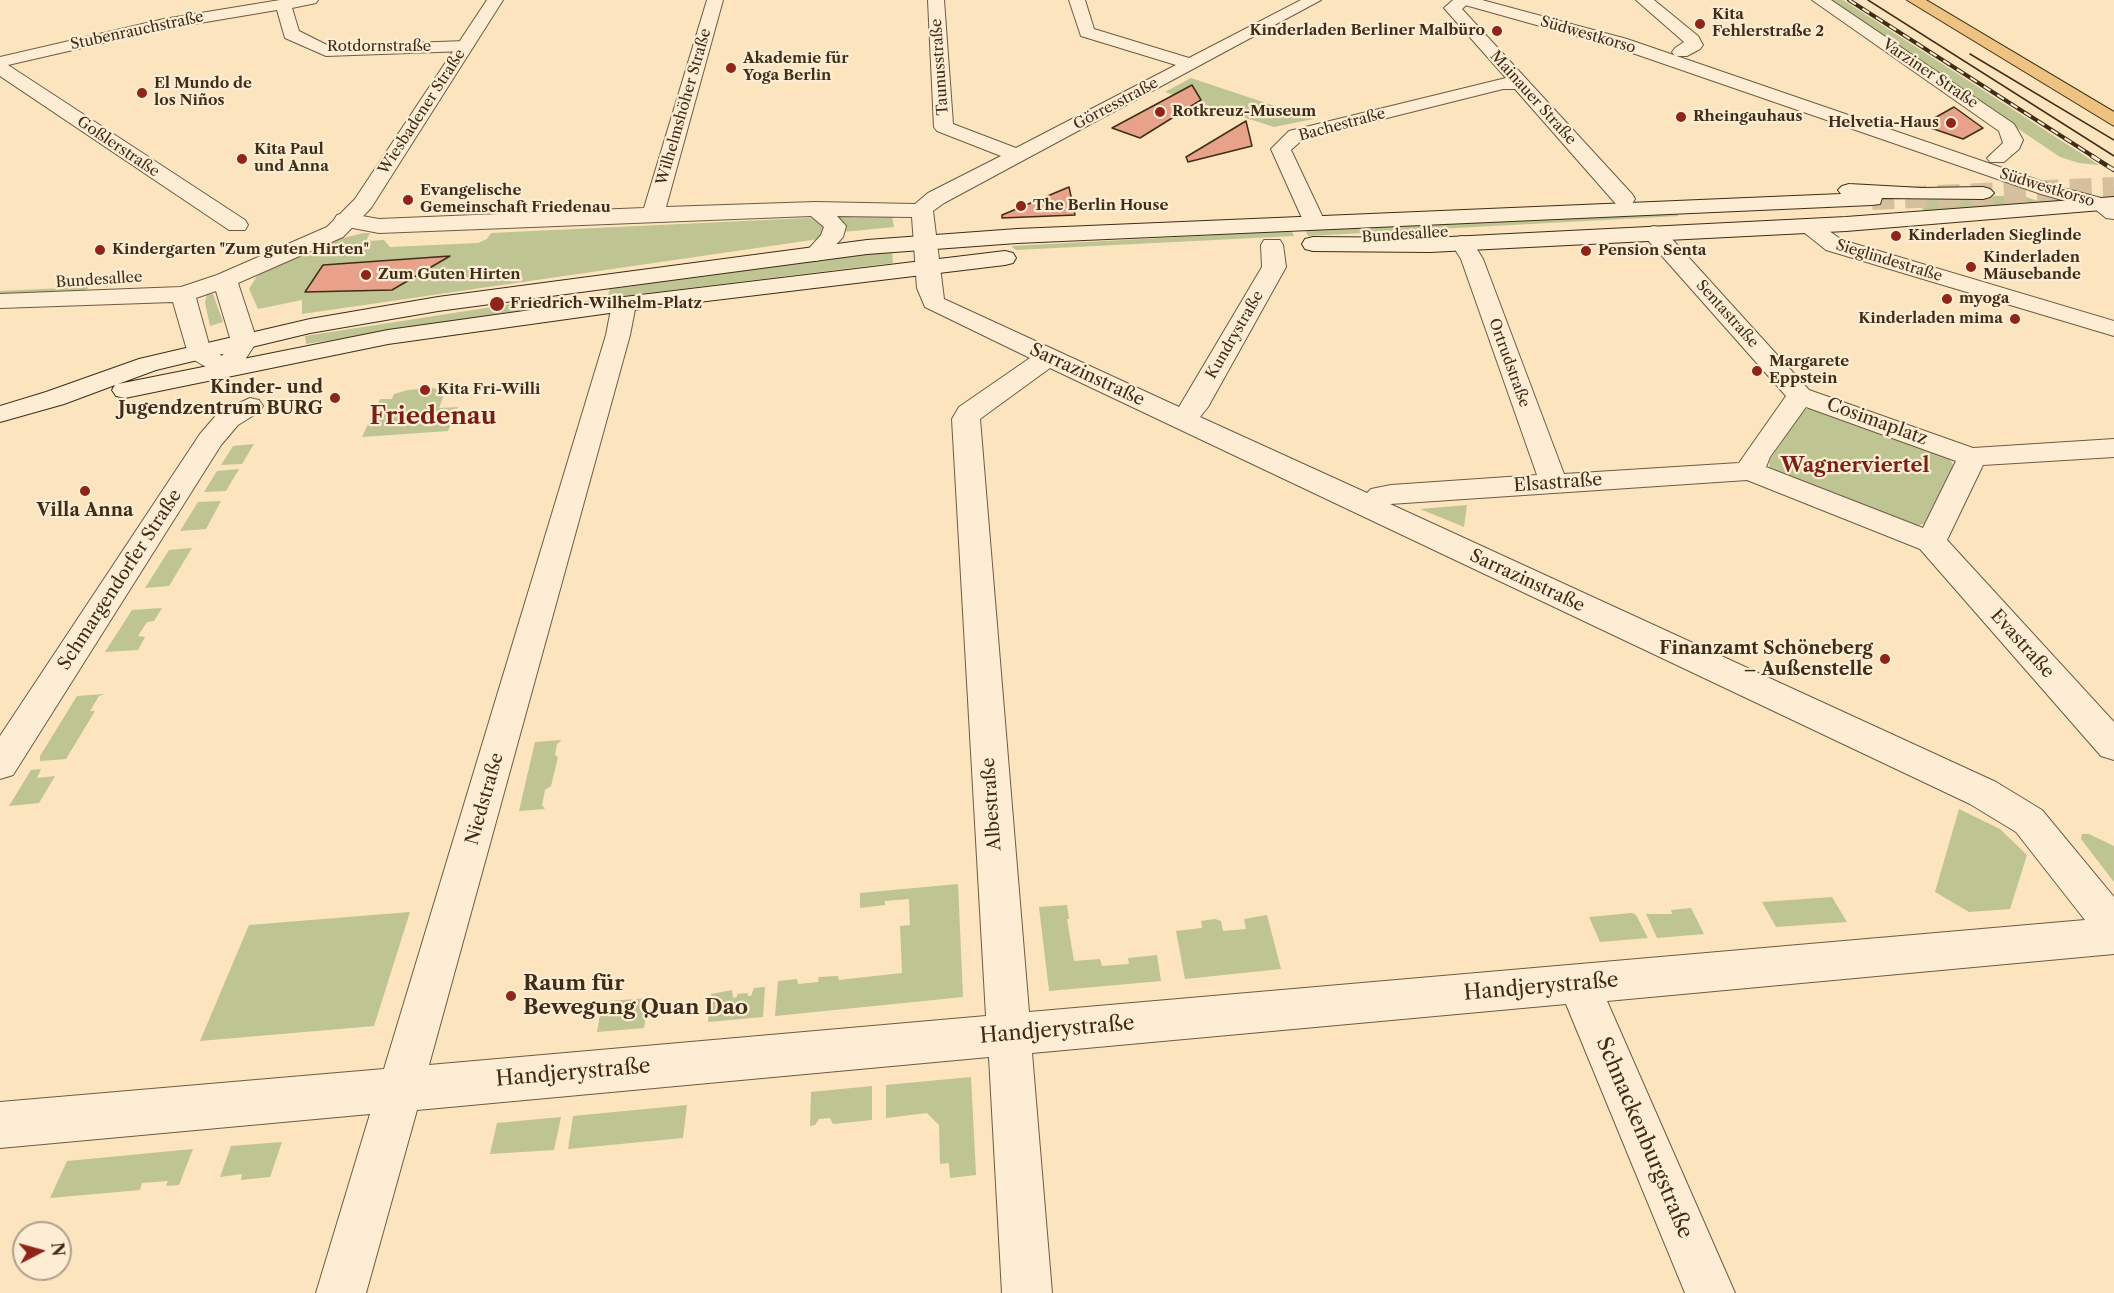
<!DOCTYPE html>
<html>
<head>
<meta charset="utf-8">
<style>
	body { margin:0 }
	#map { position:relative; width:2114px; height:1293px; overflow:hidden; background:#fce4bf; font-family:"Libre Caslon Text",serif }
	canvas { display:block }
	.north { position:absolute; left:12px; top:1221px; width:60px; height:60px; box-sizing:border-box; background:#fdedd5; border:2px solid #b1a089; border-radius:50%; rotate:84deg; font-size:16px; font-weight:700; line-height:24px; text-align:center; color:#3e2d17 }
	.north::after { content:''; display:block; margin:auto; width:21px; height:27px; background:#8f2418; clip-path:polygon(50% 0,100% 100%,50% 72%,0 100%) }
</style>
</head>
<body>
<div id="map">
<canvas width="2114" height="1293"></canvas>
<div class="north">N</div>
</div>
<script>
const ctx = document.querySelector('canvas').getContext('2d');
ctx.lineJoin = 'round';
function paint(path, color) { ctx.fillStyle = color; ctx.fill(path, 'evenodd'); }
const toPath = rows => new Path2D(rows.map(r => 'M' + r).join(''));
function stroke(path, color, width, dash) { ctx.strokeStyle = color; ctx.lineWidth = width; ctx.lineCap = dash ? 'butt' : 'round'; ctx.setLineDash(dash || []); ctx.stroke(path); }
function drawText(font, color, halo, rows, align = 'center') {
  ctx.font = font + ' "Libre Caslon Text",serif'; ctx.lineWidth = 4.5; ctx.setLineDash([]); ctx.textBaseline = 'middle'; ctx.strokeStyle = halo; ctx.fillStyle = color; for (const [text, x, y, turn = 0] of rows) {
    ctx.save(); ctx.translate(x, y); ctx.rotate((+turn || 0) * Math.PI / 180); ctx.textAlign = isNaN(turn) ? turn : align; if (halo) ctx.strokeText(text, 0, 0); ctx.fillText(text, 0, 0); ctx.restore();
  }
}
paint(toPath([
	[1827,0,1843,0,2099,165,2079,163,2060,157],
	[1191,78,1314,119,1274,127,1165,92],
	[2020,195,2047,204,1927,213,1908,196,1955,198],
	[1676,213,1679,216,1308,236,1305,230],
	[837,215,892,217,894,227,843,232,843,224],
	[807,218,819,219,826,225,826,231,819,239,302,314,302,300,258,309,249,289,257,276,272,266,336,240,363,233,370,233,366,241,384,240,390,247,478,243,487,239,491,233],
	[1292,231,1294,236,1016,250,1011,246],
	[892,251,893,263,607,298,610,289],
	[87,287,89,288,83,291,0,295,0,291],
	[207,293,213,294,223,322,210,326,205,303],
	[557,297,555,305,306,344,305,336],
	[433,388,445,392,439,408,458,407,448,431,362,437,380,399,392,399,394,394,408,390],
	[1813,408,1950,459,1953,465,1924,524,1915,526,1770,469,1769,461,1803,410],
	[254,444,242,464,221,465,233,446],
	[239,469,226,491,204,492,217,471],
	[221,501,206,529,180,531,198,502],
	[1467,505,1464,527,1420,509],
	[192,548,169,586,145,588,169,550],
	[162,608,154,621,147,622,138,636,145,637,138,650,105,652,132,610],
	[105,694,99,696,90,711,95,711,66,759,40,761,40,756,77,696],
	[562,740,557,744,555,755,558,757,551,786,545,790,542,805,545,809,519,811,535,742],
	[41,769,37,778,55,776,39,803,9,806,31,770],
	[1959,809,2000,829,2027,855,2010,909,1969,912,1935,892],
	[2082,834,2089,834,2114,846,2114,882,2081,839],
	[958,884,963,997,775,1016,778,981,797,979,798,984,818,982,819,977,838,976,839,980,902,973,900,926,910,925,909,899,885,901,885,905,860,908,860,893],
	[1832,897,1847,922,1776,927,1762,902],
	[1067,905,1069,919,1067,919,1074,961,1100,959,1102,966,1129,964,1128,958,1157,955,1161,981,1049,991,1039,907],
	[1691,908,1704,934,1657,938,1646,914,1672,914,1671,910],
	[410,912,374,1026,200,1041,249,925],
	[1632,913,1636,915,1648,938,1600,942,1589,917],
	[1267,915,1281,969,1185,979,1176,931,1202,928,1201,921,1215,919,1221,921,1223,931,1246,929,1244,919],
	[765,987,763,1017,708,1022,711,994,732,990,733,998,737,997,737,994,748,993,748,996,751,996,754,988],
	[649,998,644,1028,597,1032,602,1004,608,1001],
	[971,1077,976,1175,950,1178,949,1163,940,1164,939,1125,927,1113,886,1118,886,1085],
	[872,1086,872,1120,833,1124,830,1118,819,1119,815,1125,810,1126,811,1092],
	[687,1105,683,1138,568,1149,573,1116],
	[561,1117,554,1150,490,1154,497,1123],
	[282,1142,270,1177,241,1180,242,1174,220,1177,231,1146],
	[193,1149,179,1185,166,1186,168,1181,142,1183,140,1190,50,1198,67,1161]
]), '#bec492');
const building = toPath([
	[1192,85,1201,100,1140,138,1112,128,1192,85],
	[1954,107,1983,128,1963,139,1922,125,1954,107],
	[1246,121,1252,146,1188,162,1186,157,1246,121],
	[1069,187,1075,215,1002,218,1002,215,1069,187],
	[450,256,392,290,305,292,323,265,450,256]
]);
paint(building, '#e8a289');
stroke(building, '#3e2d17', 1.5);
stroke(toPath([
	[1872,199,2114,188]
]), '#d6bf9d', 22, [22, 11]);
const minor = toPath([
	[280,0,318,0,316,3,292,8,299,31,329,46,465,41,474,46,465,51,326,56,285,38,277,10,164,29,8,65,245,220,248,225,245,230,229,230,0,76,0,57,164,19,280,0],
	[707,0,723,0,666,207,815,202,915,204,928,193,1001,156,937,131,934,127,928,0,944,0,953,124,1016,148,1176,65,1081,36,1069,0,1085,0,1094,29,1189,58,1301,0,1321,0,944,203,933,211,944,299,1179,407,1262,267,1261,245,1264,240,1280,240,1283,245,1286,267,1208,407,1200,417,1367,493,1371,489,1391,485,1537,475,1461,259,1451,243,1454,238,1462,236,1470,238,1483,259,1564,474,1739,463,1786,396,1646,238,1643,233,1646,228,1654,226,1662,228,1809,390,1973,448,2114,439,2114,457,1983,465,1947,540,2114,722,2114,760,2101,756,1920,549,1747,480,1390,504,1996,782,2042,810,2114,897,2114,954,1607,1001,1735,1293,1685,1293,1566,1004,1032,1053,1052,1293,1002,1293,989,1057,417,1110,366,1293,316,1293,370,1114,0,1148,0,1102,384,1069,606,335,612,304,615,299,624,297,633,299,636,304,630,335,429,1065,986,1016,952,419,959,407,1030,358,925,307,917,288,912,217,837,216,846,226,843,237,823,259,815,261,807,259,804,254,821,235,824,227,811,216,379,233,337,225,334,220,337,215,345,213,379,219,644,208,707,0],
	[1050,368,1970,804,2016,832,2085,920,1029,1012,980,419,1050,368],
	[1806,407,1956,461,1923,528,1766,467,1770,457,1806,407],
	[1453,0,1472,0,1462,9,1632,194,1635,199,1632,204,1616,204,1515,89,1503,89,1303,139,1291,150,1325,222,1322,227,1314,229,1306,227,1271,149,1289,131,1506,78,1444,8,1453,0],
	[1636,0,1654,0,1698,36,1703,45,1700,49,1687,56,1675,56,1672,52,1675,48,1684,42,1636,0],
	[1812,0,1831,0,2014,124,2023,140,2019,149,2004,162,1990,162,1987,158,2003,143,1999,131,1812,0],
	[2101,199,2114,204,2114,219,2106,218,2090,205,2093,200,2101,199],
	[1807,219,1815,221,1842,240,2114,321,2114,336,1826,250,1796,226,1799,221,1807,219],
	[250,398,259,400,263,406,259,412,238,425,221,445,13,775,0,779,0,736,200,434,218,413,250,398]
]);
const tertiary = toPath([
	[487,0,503,0,371,208,343,237,238,283,257,341,236,374,227,377,218,374,189,357,173,302,0,308,0,294,181,287,217,275,327,227,355,199,487,0],
	[216,291,231,341,222,356,210,348,196,298,216,291],
	[1456,0,1482,0,1627,39,2055,186,2109,200,2112,205,2109,210,2101,211,2041,194,1615,47,1458,3,1456,0]
]);
const secondary = toPath([
	[1849,184,1922,188,1983,187,1990,189,1994,193,1990,197,1983,199,1882,198,1880,204,1872,205,1017,243,867,254,438,311,310,333,156,370,118,384,388,330,624,297,1005,251,1013,253,1016,258,1013,263,1005,265,624,311,388,344,125,398,116,396,112,390,115,385,64,404,0,422,0,406,46,392,139,359,310,319,438,297,867,240,1017,229,1841,194,1838,190,1842,186,1849,184],
	[2114,197,2114,209,1846,231,1430,252,1313,251,1305,249,1302,244,1305,239,1313,237,1430,238,1846,217,2114,197]
]);
const motorway = toPath([
	[1907,0,1926,0,2114,112,2114,126,1907,0]
]);
stroke(minor, '#6e5b41', 2);
stroke(tertiary, '#6e5b41', 2);
stroke(secondary, '#3e2d17', 2);
stroke(motorway, '#3e2d17', 2);
paint(minor, '#fdedd5');
paint(tertiary, '#fdedd5');
paint(secondary, '#fdedd5');
paint(motorway, '#eec280');
stroke(toPath([
	[1868,0,2114,156],
	[1970,54,2114,140]
]), '#3e2d17', 1.5);
const railFar1 = toPath([
	[1849,0,2094,157]
]);
const rail = toPath([
	[2092,156,2114,170]
]);
stroke(railFar1, '#3e2d17', 4);
stroke(rail, '#3e2d17', 4.5);
stroke(railFar1, '#fdedd5', 2, [8]);
stroke(rail, '#fdedd5', 3, [9]);
for (const [x, y, r, color] of [
	[1700,24,6,"#8f2418"],
	[1497,31,6,"#8f2418"],
	[731,68,6,"#8f2418"],
	[142,93,6,"#8f2418"],
	[1160,112,6,"#8f2418"],
	[1681,117,6,"#8f2418"],
	[1951,123,6,"#8f2418"],
	[242,159,6,"#8f2418"],
	[408,200,6,"#8f2418"],
	[1021,206,6,"#8f2418"],
	[1896,236,6,"#8f2418"],
	[100,250,6,"#8f2418"],
	[1586,251,6,"#8f2418"],
	[1971,267,6,"#8f2418"],
	[366,275,6,"#8f2418"],
	[1947,299,6,"#8f2418"],
	[497,304,8,"#8f2418"],
	[2015,319,6,"#8f2418"],
	[1757,371,6,"#8f2418"],
	[425,390,6,"#8f2418"],
	[335,398,6,"#8f2418"],
	[85,491,6,"#8f2418"],
	[1885,659,6,"#8f2418"],
	[511,996,6,"#8f2418"]
]) { const dot = new Path2D(); dot.arc(x, y, r, 0, 2 * Math.PI); ctx.fillStyle = color; ctx.fill(dot); stroke(dot, '#fdedd5', 2); }
drawText('bold 15px', '#3e2d17', '#fdedd5', [
	["Kita",1712,15],
	["Fehlerstraße 2",1712,32],
	["Kinderladen Berliner Malbüro",1485,31,"right"],
	["Akademie für",743,59],
	["Yoga Berlin",743,76],
	["El Mundo de",154,84],
	["los Niños",154,101],
	["Rotkreuz-Museum",1172,112],
	["Rheingauhaus",1693,117],
	["Helvetia-Haus",1939,123,"right"],
	["Kita Paul",254,150],
	["und Anna",254,167],
	["Evangelische",420,191],
	["Gemeinschaft Friedenau",420,208],
	["The Berlin House",1033,206],
	["Kinderladen Sieglinde",1908,236],
	["Kindergarten \"Zum guten Hirten\"",112,250],
	["Pension Senta",1598,251],
	["Kinderladen",1983,258],
	["Mäusebande",1983,275],
	["Zum Guten Hirten",378,275],
	["myoga",1959,299],
	["Friedrich-Wilhelm-Platz",510,304],
	["Kinderladen mima",2003,319,"right"],
	["Margarete",1769,362],
	["Eppstein",1769,379],
	["Kita Fri-Willi",437,390]
], 'left');
drawText('15px', '#3e2d17', '#fdedd5', [
	["Stubenrauchstraße",137,31,-12],
	["Südwestkorso",1588,35,16],
	["Rotdornstraße",379,47],
	["Taunusstraße",940,67,-94],
	["Varziner Straße",1930,74,34],
	["Mainauer Straße",1533,98,48],
	["Görresstraße",1116,104,-28],
	["Wilhelmshöher Straße",684,107,-74],
	["Wiesbadener Straße",422,112,-57],
	["Bachestraße",1342,125,-15],
	["Goßlerstraße",118,147,34],
	["Südwestkorso",2047,188,17],
	["Bundesallee",1405,235,-4],
	["Sieglindestraße",1889,261,17],
	["Bundesallee",99,280,-4],
	["Sentastraße",1727,314,48],
	["Kundrystraße",1235,335,-60],
	["Ortrudstraße",1509,363,70]
]);
drawText('18px', '#3e2d17', '#fdedd5', [
	["Sarrazinstraße",1087,375,25],
	["Cosimaplatz",1877,422,20],
	["Elsastraße",1558,483,-4],
	["Schmargendorfer Straße",120,580,-57],
	["Sarrazinstraße",1527,581,25],
	["Evastraße",2022,644,48],
	["Niedstraße",485,799,-74],
	["Albestraße",992,804,-94]
]);
drawText('bold 18px', '#3e2d17', '#fdedd5', [
	["Kinder- und",323,388],
	["Jugendzentrum BURG",323,409],
	["Villa Anna",85,511,"center"],
	["Finanzamt Schöneberg",1873,649],
	["– Außenstelle",1873,670]
], 'right');
drawText('bold 20px', '#7a1f14', '#fdedd5', [
	["Wagnerviertel",1855,466]
]);
drawText('bold 21px', '#3e2d17', '#fdedd5', [
	["Raum für",523,984],
	["Bewegung Quan Dao",523,1008]
], 'left');
drawText('21px', '#3e2d17', '#fdedd5', [
	["Handjerystraße",1541,987,-5],
	["Handjerystraße",1057,1030,-5],
	["Handjerystraße",573,1073,-5],
	["Schnackenburgstraße",1644,1138,67]
]);
drawText('bold 24px', '#7a1f14', '#fdedd5', [
	["Friedenau",433,417]
]);
</script>
</body>
</html>
